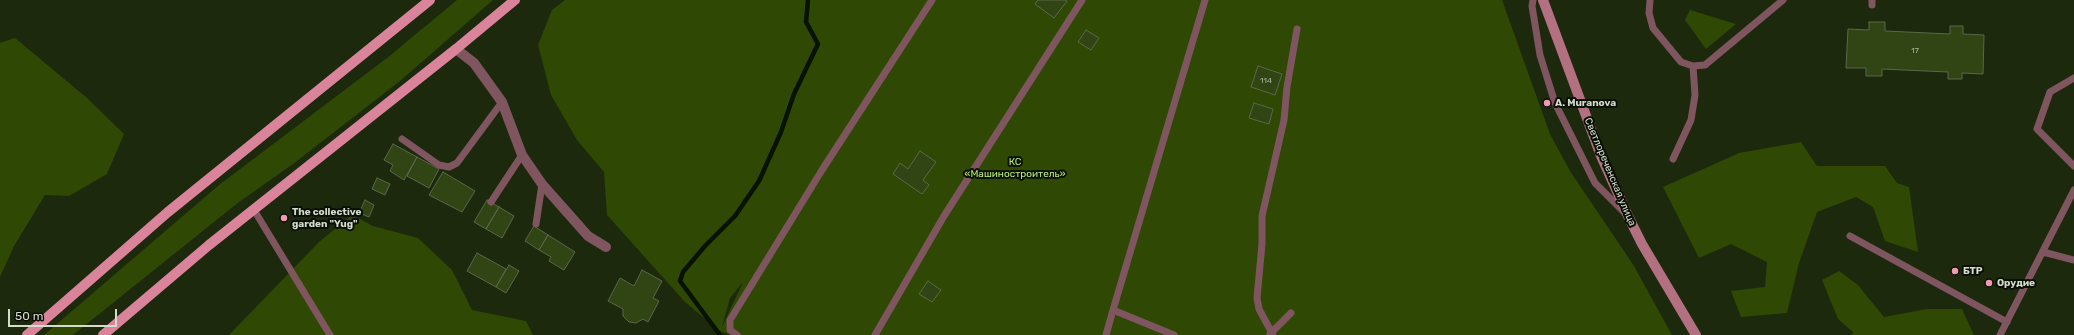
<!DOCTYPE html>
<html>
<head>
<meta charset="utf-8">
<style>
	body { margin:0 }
	#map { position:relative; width:2074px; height:335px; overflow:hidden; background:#1d290d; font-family:Rubik,sans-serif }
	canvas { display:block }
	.scale { position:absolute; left:8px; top:309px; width:109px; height:18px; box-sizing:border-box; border:2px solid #d4ddcc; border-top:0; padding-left:5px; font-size:12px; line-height:14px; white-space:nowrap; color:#d4ddcc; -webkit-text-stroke:3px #0a0f05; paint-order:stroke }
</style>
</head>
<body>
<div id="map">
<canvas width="2074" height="335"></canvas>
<div class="scale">50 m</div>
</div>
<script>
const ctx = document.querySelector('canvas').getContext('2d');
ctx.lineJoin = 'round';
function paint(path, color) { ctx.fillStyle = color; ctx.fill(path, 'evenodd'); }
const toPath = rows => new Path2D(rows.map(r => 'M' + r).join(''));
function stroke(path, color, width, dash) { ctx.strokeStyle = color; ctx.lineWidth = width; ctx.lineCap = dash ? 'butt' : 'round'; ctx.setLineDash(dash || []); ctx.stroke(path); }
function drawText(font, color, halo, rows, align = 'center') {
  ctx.font = font + ' Rubik,sans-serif'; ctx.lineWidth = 4; ctx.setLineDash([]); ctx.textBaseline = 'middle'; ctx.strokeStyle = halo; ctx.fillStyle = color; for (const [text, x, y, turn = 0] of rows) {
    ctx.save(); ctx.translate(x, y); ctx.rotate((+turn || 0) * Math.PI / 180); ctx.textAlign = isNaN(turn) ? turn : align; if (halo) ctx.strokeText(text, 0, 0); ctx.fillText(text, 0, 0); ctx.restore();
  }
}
paint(toPath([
	[457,0,493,0,400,81,293,164,239,202,73,335,44,335,219,185,387,58],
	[565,0,1502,0,1550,134,1570,171,1634,266,1672,335,730,335,720,331,685,302,607,215,604,172,577,140,551,95,538,45,552,10],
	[743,282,722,327,730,298],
	[1690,10,1736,24,1706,49,1685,20],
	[15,38,87,98,124,134,107,174,69,196,45,195,14,246,0,277,0,43],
	[1801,142,1817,166,1885,166,1897,183,1909,187,1918,252,1885,241,1873,207,1856,197,1817,212,1799,263,1787,313,1741,317,1731,291,1765,287,1767,262,1731,244,1699,258,1663,187,1739,153],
	[352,215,373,226,418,238,452,270,472,310,526,321,533,335,229,335,319,242],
	[1839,271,1858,285,1884,317,1927,309,1962,309,1974,335,1852,335,1853,332,1838,319,1822,280]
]), '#2f4803');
stroke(toPath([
	[720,335,680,281,683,272,705,246,735,216,759,181,781,132,794,94,818,44,806,22,808,0]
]), '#081200', 4.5);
const building = toPath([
	[1038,0,1065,0,1067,1,1054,18,1035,4,1038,0],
	[1869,22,1885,22,1885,31,1950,34,1950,26,1963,26,1963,34,1984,35,1983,74,1962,73,1962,79,1948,79,1948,72,1882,69,1882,76,1866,76,1866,68,1846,68,1848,29,1869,30,1869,22],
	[1086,30,1099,38,1091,50,1078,42,1086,30],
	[1258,66,1282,74,1275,95,1251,87,1258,66],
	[1254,103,1273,109,1269,124,1249,118,1254,103],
	[393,144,417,157,404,180,390,171,393,165,384,160,393,144],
	[920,151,936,162,923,180,929,185,922,194,893,174,900,163,908,169,920,151],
	[417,157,439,169,429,188,407,176,417,157],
	[443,172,475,191,462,212,429,195,443,172],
	[377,178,390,184,385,195,372,189,377,178],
	[365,200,374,205,369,217,359,213,365,200],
	[487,200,499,207,486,229,474,222,487,200],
	[499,207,514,216,502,238,486,229,499,207],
	[534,226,548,235,539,250,525,241,534,226],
	[548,235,575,252,564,270,549,261,551,257,539,250,548,235],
	[477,253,506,269,496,287,467,271,477,253],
	[509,265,519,271,506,293,496,287,509,265],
	[642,270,662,281,653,298,659,301,648,322,643,319,636,323,629,322,623,316,623,309,608,301,620,278,634,286,642,270],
	[928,281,941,290,932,302,919,294,928,281]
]);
paint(building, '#304414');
stroke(building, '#5a684a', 1);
stroke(toPath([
	[1533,0,1532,6,1540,55,1555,103,1595,183,1625,213],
	[1650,0,1649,13,1653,28,1681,62,1693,66,1705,65,1783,0],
	[1872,0,1872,5],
	[2074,78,2050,92,2037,129,2074,166],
	[402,139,439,165,449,167,457,163,502,102],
	[1673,159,1691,120,1695,95,1693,66],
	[491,202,522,155],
	[254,210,330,335],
	[536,224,542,184],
	[1850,236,2007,322],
	[2043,252,2074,260],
	[1270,334,1291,313],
	[737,335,730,330,730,320,822,170,932,0],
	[875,335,944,216,1082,0],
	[1106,335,1113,310],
	[1174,335,1113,310,1205,0],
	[1273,335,1259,309,1257,298,1262,244,1262,216,1284,120,1287,87,1297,29],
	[2000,335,2074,190]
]), '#7f5560', 7);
stroke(toPath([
	[456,49,474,63,502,102,522,155,542,184,588,236,606,247]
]), '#7f5560', 10);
stroke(toPath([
	[1543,0,1601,156,1629,218,1642,244,1696,335]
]), '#b27081', 10);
stroke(toPath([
	[27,335,168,212,430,0],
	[103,335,209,245,456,49,515,0]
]), '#d9849b', 10);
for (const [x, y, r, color] of [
	[1547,103,4,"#f19ab1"],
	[284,218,4,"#f19ab1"],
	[1955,271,4,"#f19ab1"],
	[1989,283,4,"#f19ab1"]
]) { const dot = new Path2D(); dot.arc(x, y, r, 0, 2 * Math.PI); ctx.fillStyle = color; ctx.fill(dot); stroke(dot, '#0a0f05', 1.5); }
drawText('8px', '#abb79e', null, [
	["17",1915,51],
	["114",1266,81]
]);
drawText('bold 10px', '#d4ddcc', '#0a0f05', [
	["A. Muranova",1555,103],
	["The collective",292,212],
	["garden \"Yug\"",292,224],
	["БТР",1963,271],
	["Орудие",1997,283]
], 'left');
drawText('10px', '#baed78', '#0a0f05', [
	["КС",1015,162],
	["«Машиностроитель»",1015,174]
]);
drawText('10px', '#d4ddcc', '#0a0f05', [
	["Светлореченская улица",1610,172,67]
]);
</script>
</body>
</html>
